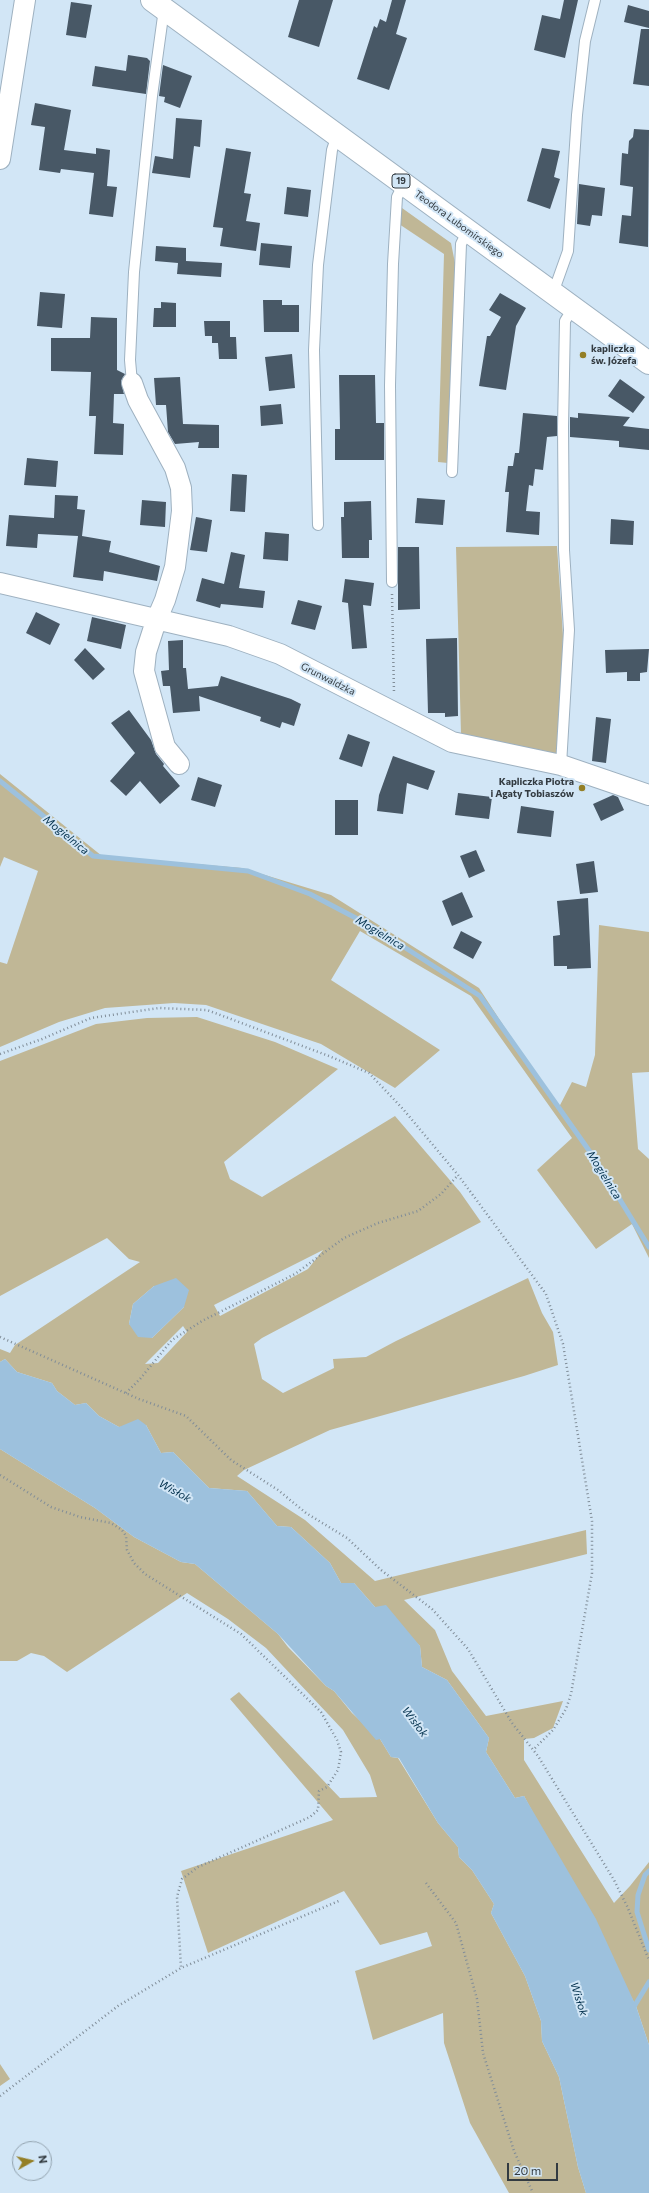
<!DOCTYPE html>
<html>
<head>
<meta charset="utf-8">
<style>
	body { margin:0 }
	#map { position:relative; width:649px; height:2193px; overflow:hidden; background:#d2e6f6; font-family:Commissioner,sans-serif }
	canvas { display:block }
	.north { position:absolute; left:12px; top:2141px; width:40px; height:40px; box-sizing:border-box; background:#d2e6f6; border:1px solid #92a2ae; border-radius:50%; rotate:82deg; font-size:11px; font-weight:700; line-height:16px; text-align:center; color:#333b41 }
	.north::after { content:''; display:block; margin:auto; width:14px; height:18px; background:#947f26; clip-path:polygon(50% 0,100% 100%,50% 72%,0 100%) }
	.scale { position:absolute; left:507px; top:2163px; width:51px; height:18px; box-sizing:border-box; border:2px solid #333b41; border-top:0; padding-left:5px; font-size:12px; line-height:14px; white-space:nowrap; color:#333b41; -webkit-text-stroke:3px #d2e6f6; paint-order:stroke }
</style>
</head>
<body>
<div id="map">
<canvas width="649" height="2193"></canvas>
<div class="north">N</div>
<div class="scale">20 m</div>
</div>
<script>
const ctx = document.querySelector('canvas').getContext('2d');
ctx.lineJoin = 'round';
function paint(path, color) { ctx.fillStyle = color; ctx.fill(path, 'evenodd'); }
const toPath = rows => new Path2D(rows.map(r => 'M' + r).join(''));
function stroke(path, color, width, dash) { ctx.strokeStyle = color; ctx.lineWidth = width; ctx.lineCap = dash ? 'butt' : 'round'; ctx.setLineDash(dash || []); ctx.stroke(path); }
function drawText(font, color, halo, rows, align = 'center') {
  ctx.font = font + ' Commissioner,sans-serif'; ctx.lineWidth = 4; ctx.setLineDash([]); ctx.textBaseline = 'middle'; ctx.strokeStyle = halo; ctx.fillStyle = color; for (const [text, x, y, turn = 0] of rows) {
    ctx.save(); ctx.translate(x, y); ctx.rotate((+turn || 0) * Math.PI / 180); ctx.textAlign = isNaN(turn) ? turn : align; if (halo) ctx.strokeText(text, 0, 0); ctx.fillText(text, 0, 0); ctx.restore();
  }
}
paint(toPath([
	[402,208,451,243,455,263,448,463,438,462,444,254,399,224,397,216],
	[557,546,563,636,558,756,461,734,456,547],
	[0,774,102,856,242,868,331,895,479,988,558,1109,572,1082,586,1087,595,1055,599,925,649,932,649,1072,632,1073,638,1149,649,1159,649,1258,632,1224,596,1249,537,1170,572,1138,471,996,360,931,331,980,440,1050,395,1088,321,1044,206,1005,174,1003,105,1008,59,1022,0,1047,0,962,7,964,38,871,4,857,0,867],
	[197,1017,275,1042,338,1069,224,1162,230,1179,262,1197,395,1116,460,1192,481,1222,262,1338,254,1344,262,1379,283,1393,334,1368,333,1359,366,1357,396,1341,528,1278,542,1313,553,1332,558,1365,524,1376,330,1430,244,1470,237,1476,305,1520,375,1581,586,1530,587,1554,404,1600,435,1630,452,1671,486,1716,563,1701,553,1728,534,1738,524,1739,524,1760,614,1903,630,1886,649,1862,649,2045,636,2006,524,1796,515,1798,486,1752,489,1738,447,1680,422,1667,420,1646,375,1607,354,1583,341,1583,330,1563,291,1527,277,1526,247,1491,209,1488,173,1452,161,1453,146,1425,119,1427,99,1416,86,1403,75,1405,57,1391,52,1383,17,1372,5,1359,0,1362,0,1349,10,1353,15,1345,140,1262,129,1259,107,1238,0,1296,0,1061,96,1024,147,1018],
	[323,1250,308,1269,220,1316,214,1305],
	[154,1286,184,1307,152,1338,129,1324,133,1304],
	[183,1326,187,1332,158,1363,145,1364],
	[0,1449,95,1508,134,1537,181,1562,195,1564,278,1634,288,1647,326,1686,334,1691,352,1713,380,1739,391,1757,398,1758,438,1823,458,1847,459,1857,472,1870,494,1904,491,1913,525,1976,541,2021,542,2041,559,2077,578,2167,586,2193,509,2193,470,2123,444,2043,443,2013,373,2040,355,1971,432,1946,427,1932,380,1945,344,1891,208,1953,181,1871,333,1820,230,1699,239,1692,340,1798,377,1797,370,1775,343,1730,266,1648,228,1619,187,1593,67,1672,44,1656,31,1653,17,1661,0,1661],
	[0,2064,10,2079,0,2086]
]), '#c0b796');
paint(toPath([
	[176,1278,189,1290,184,1307,152,1338,138,1337,129,1324,133,1304,154,1286],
	[5,1359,17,1372,52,1383,57,1391,75,1405,86,1403,99,1416,119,1427,138,1419,146,1425,161,1453,173,1452,209,1488,247,1491,277,1526,291,1527,330,1563,341,1583,354,1583,375,1607,386,1605,420,1646,422,1667,447,1680,489,1738,486,1752,515,1798,524,1796,596,1919,636,2006,649,2045,649,2193,586,2193,578,2167,559,2077,542,2041,541,2021,525,1976,491,1913,494,1904,472,1870,459,1857,458,1847,438,1823,399,1758,391,1757,380,1739,376,1740,334,1691,326,1686,278,1634,195,1564,181,1562,134,1537,95,1508,0,1449,0,1362]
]), '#9dc1dd');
stroke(toPath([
	[0,781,93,856,248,871,310,894,373,927,480,996,595,1159,649,1247],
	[649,1871,645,1875,638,1895,637,1912,649,1950],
	[632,2010,649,1982]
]), '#9dc1dd', 5);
paint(toPath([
	[299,0,333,0,319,47,288,37],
	[392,0,406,0,396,34,407,38,389,90,357,79,374,26,377,28,380,19,386,22],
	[564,0,578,0,565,58,534,50,542,15,560,19],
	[71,2,92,5,86,38,66,35],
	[628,5,649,11,649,28,624,22],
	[641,29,649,29,649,86,633,84],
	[128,55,147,58,150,61,146,94,92,86,95,66,126,71],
	[163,65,192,76,180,108,164,102,165,97,159,96],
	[35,103,71,110,64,150,96,154,96,148,110,150,107,186,117,187,113,217,89,214,94,173,61,169,60,173,39,170,45,127,31,125],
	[176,118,202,120,200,147,194,146,190,178,152,173,155,156,173,159],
	[634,129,649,130,648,247,619,243,622,215,631,216,633,187,620,185,622,153,628,154,629,141,633,137],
	[226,148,251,152,244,193,251,194,246,221,260,223,256,251,220,246,223,228,213,227],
	[542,148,560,151,554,177,560,179,550,209,527,201],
	[579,184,605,188,602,216,592,215,590,226,577,224],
	[287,187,311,190,308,217,284,214],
	[261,243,292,246,290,268,259,265],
	[156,246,186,248,186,261,222,263,221,277,177,274,178,263,155,261],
	[40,292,65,294,62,328,37,326],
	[500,293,526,308,516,326,506,390,479,386,487,336,490,336,501,317,489,310],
	[263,300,282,300,282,305,299,305,299,332,264,332],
	[161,302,176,303,176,327,153,327,154,308,161,308],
	[91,317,117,318,117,370,125,374,121,381,124,394,114,394,113,423,124,424,123,455,94,454,96,416,89,416,91,372,51,371,51,338,90,338],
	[204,321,230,321,230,337,236,337,237,359,219,359,218,343,212,343,212,336,205,336],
	[292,354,295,388,269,391,265,357],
	[339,375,375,375,376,423,384,423,384,460,335,460,335,429,340,429],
	[180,377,183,424,219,425,219,448,198,448,199,442,175,444,168,432,166,405,156,405,154,378],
	[620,379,645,397,633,413,608,396],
	[281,404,283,424,261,426,260,406],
	[523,413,557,416,557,436,547,437,543,470,535,469,533,486,529,485,526,511,540,512,539,535,506,532,509,492,505,492,508,466,513,466,515,453,519,453],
	[578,413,630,417,623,426,649,429,649,450,619,447,619,441,570,437,570,417,578,418],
	[27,458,58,461,56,487,24,485],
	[232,474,247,475,245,512,230,511],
	[55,495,78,496,77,509,85,510,82,536,111,541,109,552,160,566,157,581,104,571,103,581,73,577,78,536,38,534,37,548,6,546,9,515,54,518],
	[417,498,445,500,443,525,415,523],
	[142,500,166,502,165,527,140,525],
	[371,501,372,540,369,540,369,558,342,558,341,517,344,517,344,502],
	[196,517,212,520,207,552,190,550],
	[611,519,634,521,633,545,610,544],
	[265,532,289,534,288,561,263,559],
	[398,547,419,547,420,609,398,610],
	[231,552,245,555,239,588,265,591,263,608,221,604,220,608,196,601,202,578,224,584],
	[345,579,374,583,371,606,363,605,367,648,352,649,348,603,342,602],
	[298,600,322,606,315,630,291,624],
	[36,612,60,624,50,645,26,633],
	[92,617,126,625,121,649,87,641],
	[457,638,458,716,445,717,445,713,428,713,426,639],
	[183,640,183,668,186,668,188,689,218,686,221,676,291,699,301,704,294,726,282,722,280,728,260,721,261,717,199,696,200,711,173,713,170,686,163,686,161,671,169,670,168,641],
	[85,648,105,669,93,680,74,660],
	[649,649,647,672,640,673,640,681,627,681,627,672,606,673,605,650],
	[129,710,151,740,156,754,164,764,163,766,180,786,160,804,140,781,126,796,110,781,135,753,111,723],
	[596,717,611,719,606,763,592,761],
	[348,734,370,742,362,767,339,759],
	[393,756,435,771,428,790,407,783,403,814,377,811,379,795],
	[198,777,222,785,215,807,191,800],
	[458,793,492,797,489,819,455,815],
	[613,795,618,797,624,810,601,821,593,804],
	[335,800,358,800,358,835,335,835],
	[521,806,554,811,551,837,517,833],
	[476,850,485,871,469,878,460,856],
	[594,861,598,892,580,894,576,864],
	[462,892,473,917,452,926,442,901],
	[588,898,591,968,567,969,567,966,554,966,553,936,560,935,557,901],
	[461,931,482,942,473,959,453,948]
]), '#485866');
const lane = toPath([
	[553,293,568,251,577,115,585,41,595,0],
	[132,383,130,360,134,272,152,96,164,9],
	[452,472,461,244,468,230],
	[318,525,314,350,318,265,332,150,337,135],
	[392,582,390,385,393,264,397,197,404,183],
	[561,765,569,630,564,550,563,427,565,321,573,308]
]);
const street = toPath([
	[0,159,25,0],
	[132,383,138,400,175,468,181,488,182,511,175,567,165,600,156,621,146,652,144,671,165,747,179,764],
	[0,583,229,636,280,654,452,742,561,765,649,795]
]);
const highway = toPath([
	[152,0,649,363]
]);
stroke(lane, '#9eb1c0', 12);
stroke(street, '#9eb1c0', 22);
stroke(highway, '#9eb1c0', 24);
stroke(toPath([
	[392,594,394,693],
	[0,1054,42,1039,91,1018,159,1008,207,1010,329,1056,369,1073,403,1109,458,1175,546,1294,563,1344,592,1521,592,1573,571,1694,566,1709,553,1730,533,1750],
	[0,1337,139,1399,186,1416,231,1460,278,1490,306,1513,347,1538,381,1570,432,1609,468,1649,512,1723,538,1756,614,1880,627,1906,649,1960],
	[126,1393,140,1379,172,1340,202,1321,295,1274,344,1238,378,1223,418,1211,441,1194,458,1175],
	[0,1475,51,1507,80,1517,111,1523,122,1530,126,1536,127,1550,134,1563,145,1574,241,1634,321,1712,337,1740,341,1752,338,1770,327,1787,319,1791,318,1810,310,1817,198,1867,182,1879,177,1897,181,1968],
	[426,1883,456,1923,477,1999,483,2053,514,2151,533,2193],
	[0,2096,118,2006,181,1968,341,1900]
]), '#808d98', 2.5, [1, 3]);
stroke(lane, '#fff', 10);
stroke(street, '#fff', 20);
stroke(highway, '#fff', 22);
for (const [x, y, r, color] of [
	[583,355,4,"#947f26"],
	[582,788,4,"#947f26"]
]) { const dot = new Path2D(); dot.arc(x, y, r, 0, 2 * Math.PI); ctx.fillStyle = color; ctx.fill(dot); stroke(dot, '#d2e6f6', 1.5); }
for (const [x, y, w] of [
	[401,181,18]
]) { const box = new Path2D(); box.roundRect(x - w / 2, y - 7, w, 14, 3); ctx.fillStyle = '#d2e6f6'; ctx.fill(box); stroke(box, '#333b41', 1); }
drawText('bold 9px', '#333b41', null, [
	["19",401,181]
]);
drawText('10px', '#333b41', '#d2e6f6', [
	["Teodora Lubomirskiego",459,224,36],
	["Grunwaldzka",328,679,27]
]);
drawText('bold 10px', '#333b41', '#d2e6f6', [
	["kapliczka",591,349],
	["św. Józefa",591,361],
	["Kapliczka Piotra",574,782,"right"],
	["i Agaty Tobiaszów",574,794,"right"]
], 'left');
drawText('italic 11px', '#012f4b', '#d2e6f6', [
	["Mogielnica",66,835,39],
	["Mogielnica",380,933,31],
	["Mogielnica",604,1175,58],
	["Wisłok",175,1491,29],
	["Wisłok",415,1722,53],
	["Wisłok",579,1999,72]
]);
</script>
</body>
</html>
